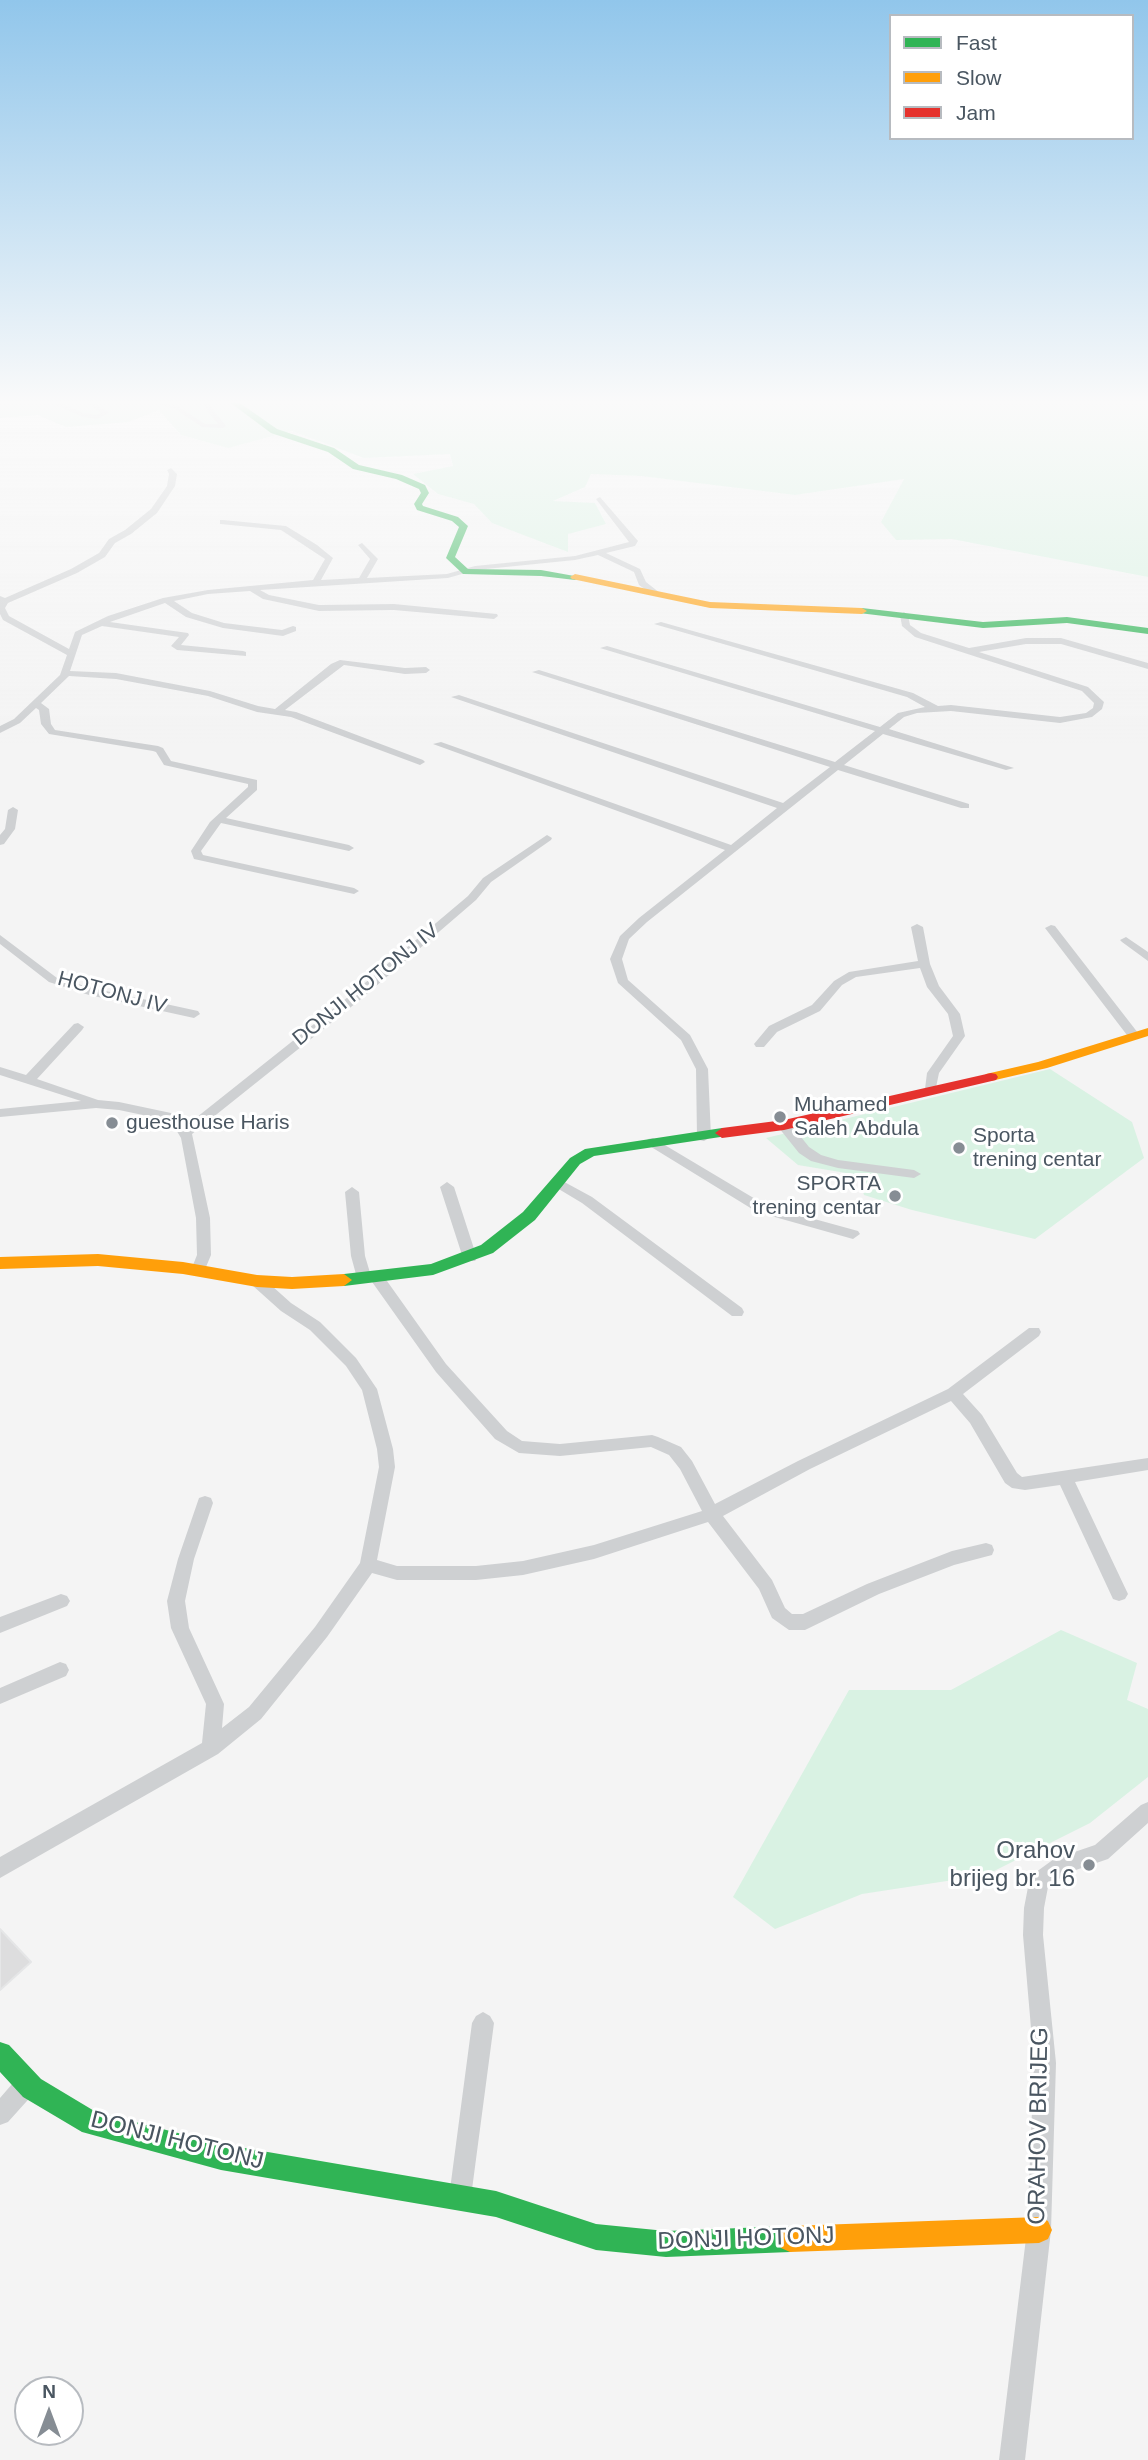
<!DOCTYPE html>
<html>
<head>
<meta charset="utf-8">
<style>
	body { margin:0 }
	#map { position:relative; width:1148px; height:2460px; overflow:hidden; background:#f4f4f4; font-family:Helvetica,sans-serif }
	canvas { display:block }
	.legend { position:absolute; left:889px; top:14px; width:245px; height:126px; box-sizing:border-box; background:#fff; border:2px solid #b7bbc0; margin:0; padding:9px 12px; list-style:none; font-size:21px; color:#4a5661 }
	.legend li { display:flex; align-items:center; gap:14px; height:35px }
	.legend b { width:35px; border:2px solid #b7bbc0 }
	.north { position:absolute; left:14px; top:2376px; width:70px; height:70px; box-sizing:border-box; background:#fff; border:2px solid #b7bbc0; border-radius:50%; rotate:0deg; font-size:19px; font-weight:700; line-height:28px; text-align:center; color:#4a5661 }
	.north::after { content:''; display:block; margin:auto; width:24px; height:32px; background:#868d94; clip-path:polygon(50% 0,100% 100%,50% 72%,0 100%) }
</style>
</head>
<body>
<div id="map">
<canvas width="1148" height="2460"></canvas>
<ul class="legend">
<li><b style="height:9px;background:#30b455"></b>Fast</li>
<li><b style="height:9px;background:#ff9f0a"></b>Slow</li>
<li><b style="height:9px;background:#e5322d"></b>Jam</li>
</ul>
<div class="north">N</div>
</div>
<script>
const ctx = document.querySelector('canvas').getContext('2d');
ctx.lineJoin = 'round';
function paint(path, color) { ctx.fillStyle = color; ctx.fill(path, 'evenodd'); }
const toPath = rows => new Path2D(rows.map(r => 'M' + r).join(''));
function stroke(path, color, width, dash) { ctx.strokeStyle = color; ctx.lineWidth = width; ctx.lineCap = dash ? 'butt' : 'round'; ctx.setLineDash(dash || []); ctx.stroke(path); }
function drawText(font, color, halo, rows, align = 'center') {
  ctx.font = font + ' Helvetica,sans-serif'; ctx.lineWidth = 6; ctx.setLineDash([]); ctx.textBaseline = 'middle'; ctx.strokeStyle = halo; ctx.fillStyle = color; for (const [text, x, y, turn = 0] of rows) {
    ctx.save(); ctx.translate(x, y); ctx.rotate((+turn || 0) * Math.PI / 180); ctx.textAlign = isNaN(turn) ? turn : align; if (halo) ctx.strokeText(text, 0, 0); ctx.fillText(text, 0, 0); ctx.restore();
  }
}
paint(toPath([
	[0,401,1148,401,1148,577,952,539,896,540,881,522,904,479,795,495,641,476,591,474,585,487,553,501,595,503,606,524,568,534,568,552,492,523,474,504,438,494,413,474,453,466,450,454,364,458,292,431,228,448,181,435,159,410,128,422,66,427,38,415,0,418],
	[1050,1069,1132,1122,1144,1158,1035,1239,912,1210,864,1195,858,1175,798,1165,766,1138],
	[1061,1630,1137,1663,1127,1700,1148,1709,1148,1777,1090,1823,986,1875,862,1894,775,1929,733,1897,849,1690,951,1690]
]), '#d9f2e3');
const building = toPath([
	[0,1929,31,1962,0,1990,0,1929]
]);
paint(building, '#ddddde');
stroke(building, '#e5e6e7', 2);
paint(toPath([
	[47,401,55,401,84,413,96,415,101,413,85,401,92,401,109,413,97,419,83,417,47,401],
	[150,401,160,401,179,407,205,424,218,424,208,412,203,401,209,401,214,411,226,426,223,428,202,427,175,409,150,401],
	[171,468,177,474,175,486,157,513,131,534,115,543,105,557,77,573,8,603,5,608,9,616,69,649,75,632,108,616,163,598,208,590,313,580,325,559,281,530,220,524,220,520,223,520,286,526,317,545,333,558,321,580,359,578,370,559,358,545,362,543,378,559,367,578,447,574,475,566,575,556,629,542,596,499,600,497,638,541,635,546,606,553,640,569,646,582,660,593,653,595,639,585,634,572,598,555,575,560,476,570,448,578,260,590,269,595,319,605,394,604,497,614,498,616,494,619,394,610,319,611,263,599,250,591,208,594,174,601,192,613,224,623,282,630,293,626,296,627,296,631,283,636,223,628,186,617,165,603,110,622,188,633,189,635,181,645,243,651,246,652,246,656,177,650,171,646,179,637,102,626,82,635,70,671,116,673,210,691,258,706,275,709,331,664,340,660,405,668,426,667,430,670,426,673,405,674,344,665,285,710,296,712,423,760,425,762,420,765,291,717,257,712,208,696,116,679,69,676,41,703,49,709,51,724,55,730,158,746,163,748,171,761,257,780,257,790,226,818,349,845,354,848,349,851,221,823,201,851,203,855,354,888,359,891,354,894,194,859,191,851,210,822,248,787,248,784,164,765,156,752,153,751,49,734,41,724,39,710,36,708,20,723,0,733,0,726,14,719,60,675,67,655,3,620,0,614,0,596,5,598,71,569,99,553,109,539,125,530,151,509,167,486,169,474,167,470,171,468],
	[904,612,908,615,910,625,921,633,969,648,1026,638,1061,638,1148,663,1148,669,1061,644,1026,644,979,652,1088,687,1104,702,1102,709,1092,717,1060,723,951,711,917,713,904,717,889,729,1014,768,1006,770,883,734,844,765,969,804,969,808,961,808,838,770,647,922,629,939,622,959,628,980,690,1035,708,1069,711,1137,704,1141,699,1140,697,1137,696,1069,681,1040,618,983,610,959,620,936,639,918,725,850,433,744,441,742,731,845,777,808,451,697,459,695,783,803,830,767,532,672,539,670,835,762,875,731,600,648,607,646,880,727,898,713,925,707,907,697,654,624,661,622,913,693,938,706,951,705,1060,717,1086,713,1093,708,1094,703,1082,691,915,637,902,626,900,615,904,612],
	[13,807,18,810,15,829,4,844,0,845,0,835,5,829,8,810,13,807],
	[547,835,552,838,551,840,491,882,476,900,361,999,192,1134,210,1218,211,1255,203,1274,193,1274,191,1270,197,1255,196,1218,181,1138,175,1128,162,1119,119,1110,96,1108,0,1117,0,1109,81,1101,0,1075,0,1067,26,1075,74,1024,78,1023,84,1027,82,1030,37,1079,98,1100,119,1102,171,1113,187,1125,353,993,468,896,483,878,547,835],
	[917,924,923,927,930,964,939,986,960,1014,965,1036,939,1073,935,1092,927,1092,925,1089,927,1073,953,1036,948,1014,927,987,920,968,856,977,842,985,820,1011,777,1032,764,1047,756,1047,754,1044,769,1026,812,1005,834,981,849,972,918,961,911,927,917,924],
	[1051,925,1055,926,1138,1033,1140,1036,1138,1039,1130,1039,1045,928,1051,925],
	[0,935,57,978,92,988,198,1011,200,1014,194,1018,89,995,49,982,0,944,0,935],
	[1126,937,1148,952,1148,961,1122,942,1120,940,1126,937],
	[784,1121,789,1122,809,1147,821,1155,838,1160,914,1170,921,1174,914,1178,838,1168,811,1161,799,1153,779,1128,777,1125,784,1121],
	[653,1138,767,1206,858,1231,860,1234,853,1239,757,1212,648,1145,646,1142,648,1139,653,1138],
	[557,1178,592,1197,742,1308,744,1312,742,1316,732,1316,582,1203,552,1185,550,1182,552,1179,557,1178],
	[447,1182,454,1187,477,1258,475,1261,465,1261,463,1258,440,1187,447,1182],
	[352,1187,359,1192,365,1256,371,1276,377,1273,382,1274,446,1364,507,1431,522,1441,560,1444,652,1435,658,1437,681,1447,692,1461,715,1504,798,1461,948,1389,1029,1328,1039,1328,1041,1332,1039,1336,963,1394,982,1415,1017,1473,1022,1477,1148,1458,1148,1470,1075,1482,1128,1594,1125,1599,1119,1601,1113,1599,1060,1485,1025,1490,1012,1488,1005,1483,970,1423,951,1401,810,1469,723,1516,772,1580,785,1608,792,1614,803,1614,867,1584,952,1551,986,1543,992,1545,994,1550,992,1555,954,1565,879,1594,805,1630,789,1630,772,1618,759,1589,708,1522,594,1559,523,1575,476,1580,397,1580,372,1573,327,1637,261,1719,218,1754,0,1878,0,1857,202,1743,206,1704,171,1628,167,1601,178,1559,199,1498,205,1496,211,1498,213,1503,194,1559,185,1601,189,1628,224,1704,222,1728,249,1707,315,1627,360,1563,379,1467,377,1449,362,1390,346,1366,310,1330,281,1311,252,1285,250,1281,252,1277,262,1277,291,1303,320,1322,356,1358,377,1389,393,1449,395,1467,377,1560,397,1566,476,1566,523,1561,594,1545,702,1511,680,1469,669,1455,651,1447,560,1456,519,1453,495,1439,436,1372,370,1279,364,1283,357,1278,351,1256,345,1192,352,1187],
	[61,1594,67,1596,70,1601,67,1606,0,1633,0,1617,61,1594],
	[60,1662,66,1664,69,1670,66,1676,0,1704,0,1688,60,1662],
	[1148,1802,1148,1823,1108,1859,1067,1873,1048,1887,1044,1908,1043,1935,1056,2063,1051,2230,1025,2460,999,2460,1027,2230,1034,2063,1023,1935,1024,1908,1029,1882,1032,1875,1054,1859,1095,1845,1141,1805,1148,1802],
	[483,2012,490,2016,494,2023,471,2197,468,2205,460,2208,452,2205,449,2197,472,2023,476,2016,483,2012],
	[27,2073,35,2076,38,2084,35,2092,8,2122,0,2125,0,2098,19,2076,27,2073]
]), '#ced0d2');
paint(toPath([
	[228,401,237,401,277,429,334,448,359,465,402,475,425,485,429,493,422,504,423,506,458,517,468,526,455,557,468,569,541,570,580,577,575,580,541,576,463,574,446,558,459,527,452,521,417,510,414,504,421,493,419,489,396,479,353,469,328,452,271,433,228,401],
	[862,608,983,622,1067,617,1148,628,1148,634,1067,623,983,628,859,613,857,611,862,608],
	[722,1128,729,1133,727,1136,594,1156,580,1164,535,1220,493,1253,433,1275,344,1286,336,1280,344,1274,431,1264,481,1245,523,1212,570,1158,585,1149,722,1128],
	[0,2042,9,2045,41,2079,96,2112,221,2144,496,2191,596,2224,666,2231,790,2226,799,2230,803,2239,799,2248,790,2252,666,2257,596,2250,496,2217,221,2170,82,2132,23,2097,0,2072,0,2042]
]), '#30b455');
paint(toPath([
	[575,574,710,602,862,608,867,611,862,614,710,608,572,579,570,577,575,574],
	[1148,1028,1148,1036,1047,1068,991,1081,984,1077,986,1074,1038,1062,1148,1028],
	[98,1254,183,1262,257,1275,292,1277,344,1274,352,1280,344,1286,292,1289,257,1287,183,1274,98,1266,0,1269,0,1257,98,1254],
	[1039,2217,1048,2221,1052,2230,1048,2239,1039,2243,790,2252,781,2248,777,2239,781,2230,790,2226,1039,2217]
]), '#ff9f0a');
paint(toPath([
	[991,1073,996,1074,998,1077,996,1080,784,1130,722,1138,715,1133,722,1128,784,1120,991,1073]
]), '#e5322d');
const sky = ctx.createLinearGradient(0, 0, 0, 745);
sky.addColorStop(0, '#91c6eb');
sky.addColorStop(0.54, '#fafafa');
sky.addColorStop(1, '#fafafa00');
ctx.fillStyle = sky;
ctx.fillRect(0, 0, 1148, 745);
for (const [x, y, r, color] of [
	[780,1117,7,"#868d94"],
	[112,1123,7,"#868d94"],
	[959,1148,7,"#868d94"],
	[895,1196,7,"#868d94"],
	[1089,1865,7,"#868d94"]
]) { const dot = new Path2D(); dot.arc(x, y, r, 0, 2 * Math.PI); ctx.fillStyle = color; ctx.fill(dot); stroke(dot, '#fff', 2.5); }
drawText('21px', '#4a5661', '#fff', [
	["DONJI HOTONJ IV",366,985,-39],
	["HOTONJ IV",112,993,15]
]);
drawText('21px', '#4a5661', '#fff', [
	["Muhamed",794,1105],
	["Saleh Abdula",794,1129],
	["guesthouse Haris",126,1123],
	["Sporta",973,1136],
	["trening centar",973,1160],
	["SPORTA",881,1184,"right"],
	["trening centar",881,1208,"right"]
], 'left');
drawText('24px', '#4a5661', '#fff', [
	["Orahov",1075,1851],
	["brijeg br. 16",1075,1879]
], 'right');
drawText('24px', '#4a5661', '#fff', [
	["ORAHOV BRIJEG",1039,2126,-89],
	["DONJI HOTONJ",177,2141,14],
	["DONJI HOTONJ",746,2239,-2]
]);
</script>
</body>
</html>
